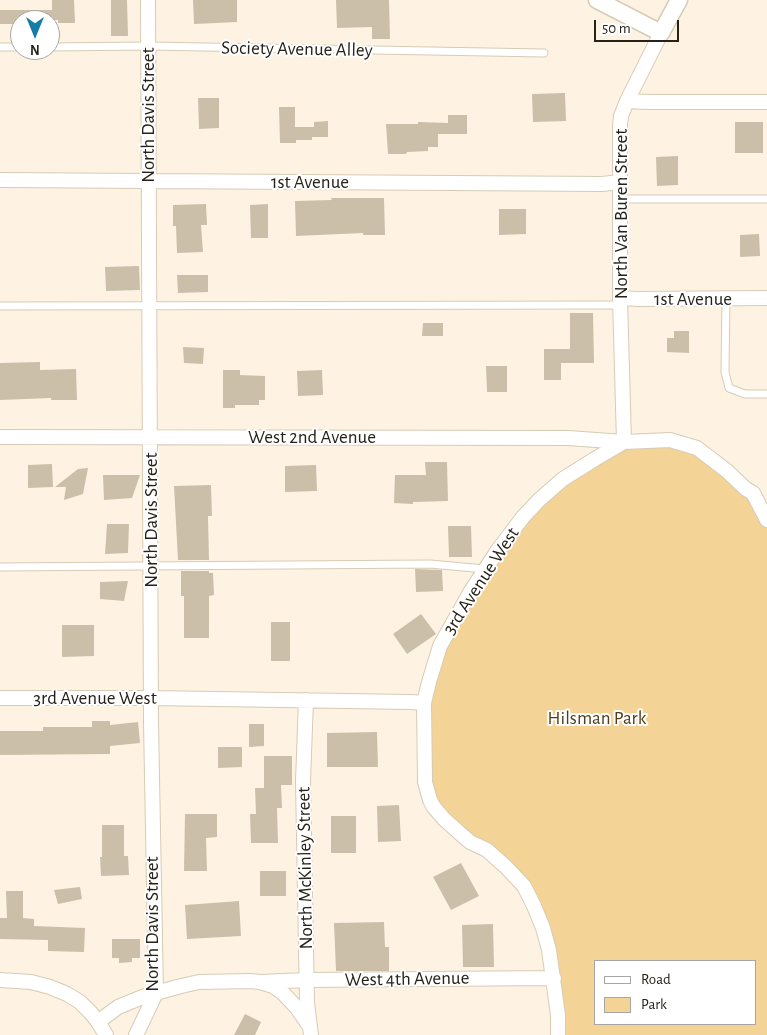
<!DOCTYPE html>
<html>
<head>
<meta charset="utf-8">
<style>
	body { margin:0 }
	#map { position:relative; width:767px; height:1035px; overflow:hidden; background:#fef3e2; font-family:"Alegreya Sans",sans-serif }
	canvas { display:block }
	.legend { position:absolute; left:594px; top:960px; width:162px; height:65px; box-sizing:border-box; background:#fff; border:1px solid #a8a6a3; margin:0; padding:6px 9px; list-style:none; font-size:15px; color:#262119 }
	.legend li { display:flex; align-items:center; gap:10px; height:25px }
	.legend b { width:25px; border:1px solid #a8a6a3 }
	.north { position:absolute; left:10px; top:10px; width:50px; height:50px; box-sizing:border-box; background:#fff; border:1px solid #a8a6a3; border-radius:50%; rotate:180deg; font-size:14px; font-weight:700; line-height:20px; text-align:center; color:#262119 }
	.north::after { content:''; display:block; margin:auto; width:18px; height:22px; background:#147da7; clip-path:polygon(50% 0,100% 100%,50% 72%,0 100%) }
	.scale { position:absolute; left:594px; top:20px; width:85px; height:22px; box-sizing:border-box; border:2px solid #262119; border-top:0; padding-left:6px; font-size:15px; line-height:18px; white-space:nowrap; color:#262119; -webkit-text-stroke:4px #fff; paint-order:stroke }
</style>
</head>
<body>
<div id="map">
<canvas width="767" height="1035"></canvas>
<ul class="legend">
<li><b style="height:6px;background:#fff"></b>Road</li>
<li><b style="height:14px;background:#f4d396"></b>Park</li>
</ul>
<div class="north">N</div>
<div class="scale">50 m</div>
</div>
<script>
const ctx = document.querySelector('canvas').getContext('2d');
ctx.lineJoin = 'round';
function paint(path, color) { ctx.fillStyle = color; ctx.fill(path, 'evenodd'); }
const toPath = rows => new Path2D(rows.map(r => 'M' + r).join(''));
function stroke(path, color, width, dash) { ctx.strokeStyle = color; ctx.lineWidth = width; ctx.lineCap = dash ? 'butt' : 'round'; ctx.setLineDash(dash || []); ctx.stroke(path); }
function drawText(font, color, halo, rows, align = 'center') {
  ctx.font = font + ' "Alegreya Sans",sans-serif'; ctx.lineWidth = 4; ctx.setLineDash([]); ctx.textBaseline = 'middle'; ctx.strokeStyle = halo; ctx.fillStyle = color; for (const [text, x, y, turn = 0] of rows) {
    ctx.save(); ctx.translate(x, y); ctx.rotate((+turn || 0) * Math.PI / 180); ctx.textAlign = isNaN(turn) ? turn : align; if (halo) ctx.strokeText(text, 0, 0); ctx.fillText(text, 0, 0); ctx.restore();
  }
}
paint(toPath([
	[624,443,696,449,746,490,767,523,767,1035,561,1035,536,903,470,839,432,799,425,703,454,622,540,500],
	[596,961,756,961,756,1024,596,1024]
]), '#f4d396');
paint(toPath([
	[52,0,74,0,75,23,58,23,58,20,20,20,20,24,0,24,0,10,52,10],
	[111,0,127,0,128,36,111,36],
	[193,0,237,0,237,22,194,24],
	[336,0,389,0,390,39,372,39,372,27,337,28],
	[565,93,566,121,533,122,532,94],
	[198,98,219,98,219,128,199,129],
	[279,107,295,107,295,127,314,127,314,122,328,121,328,137,312,137,312,140,296,140,296,143,280,143],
	[448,115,467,115,467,134,438,134,438,147,428,147,428,151,407,152,406,154,388,154,386,124,418,124,418,122,448,123],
	[735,122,763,122,763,153,735,153],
	[678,156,678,185,657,186,656,157],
	[331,198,384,198,385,235,363,235,363,233,296,236,295,201,332,200],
	[206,204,207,225,201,225,203,252,177,253,176,226,173,226,173,205],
	[268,204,268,238,251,238,250,205],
	[499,209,526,209,526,234,499,235],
	[759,234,760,256,740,257,740,235],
	[139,266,140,290,106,291,105,267],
	[177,275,208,275,208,292,178,293],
	[570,313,593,313,594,363,561,363,561,380,544,380,544,349,570,349],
	[423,323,443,323,443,336,422,336],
	[674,331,689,331,689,353,667,352,667,338,674,338],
	[183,347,204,348,203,364,184,363],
	[40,362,40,370,76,369,77,400,51,400,51,398,0,400,0,363],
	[486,366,507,366,507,392,487,392],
	[223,370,240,370,240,375,265,376,265,400,259,400,259,405,235,405,235,408,223,408],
	[322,370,323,395,298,396,297,371],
	[425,462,447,462,448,501,413,502,413,504,394,503,395,475,426,475],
	[52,464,53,487,28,488,28,465],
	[316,465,317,491,285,492,285,466],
	[88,468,83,494,64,500,66,487,55,487,78,469],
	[103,475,140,475,132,498,104,500],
	[211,485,212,516,208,516,209,560,178,560,174,486],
	[107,524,129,524,128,553,105,554],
	[448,526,471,526,472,557,449,557],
	[415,569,442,570,443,591,416,592],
	[181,571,209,571,209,573,213,573,214,595,209,596,209,638,184,638,184,596,181,596],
	[128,581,124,601,100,599,100,582],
	[421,614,436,634,407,654,393,634],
	[271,622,290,622,290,661,271,661],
	[62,625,94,625,94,656,62,657],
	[92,721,110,721,110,725,138,722,140,743,110,746,110,754,0,755,0,731,43,731,43,727,92,727],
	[249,724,264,724,264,746,249,747],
	[377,732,378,767,327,767,327,733],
	[218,747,242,747,242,767,218,768],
	[264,756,292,756,292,785,281,785,282,808,277,808,278,843,251,843,250,814,256,814,255,788,264,788],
	[399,805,401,841,378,842,377,806],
	[185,814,217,814,217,837,206,838,207,871,184,871],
	[331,816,356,816,356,853,331,853],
	[102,825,124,825,124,856,128,856,129,875,101,876,100,857,102,857],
	[461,863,479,896,451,910,433,877],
	[260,871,286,871,286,896,260,896],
	[80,887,82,899,58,904,54,890],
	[6,891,23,891,23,918,34,919,34,926,85,928,84,952,48,951,48,940,0,939,0,918,7,918],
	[239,901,241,936,187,939,185,905],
	[384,922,385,947,389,947,389,971,336,971,334,923],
	[493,924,494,967,463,967,462,925],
	[112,939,140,939,140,958,132,958,132,962,119,963,119,958,112,958],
	[245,1014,261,1022,255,1035,234,1035]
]), '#cbbfaa');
const service = toPath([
	[0,47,20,47],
	[50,47,148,46,544,53],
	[620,199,767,199],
	[726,298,725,372,729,388,745,394,767,394],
	[0,306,620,305],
	[0,567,430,564,485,569]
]);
const minor = toPath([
	[627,101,648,102,767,102],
	[0,180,602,184,620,182],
	[620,298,638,299,767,298],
	[0,437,568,438,624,442,620,298,620,125,621,116,627,101,661,33],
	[0,698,151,698,411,702,424,703],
	[306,700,303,781,307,1003,311,1035],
	[0,980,31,982,50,987,67,994,80,1002,91,1013,98,1022,106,1035],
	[260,982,306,980,554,978],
	[98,1022,118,1007,145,996,181,986,199,982,250,981,260,982,273,986,283,993,297,1008,308,1024],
	[136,1035,156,993,151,722,148,0],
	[558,1035,558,1015,549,950,543,928,534,906,524,886,506,867,487,850,470,842,463,836,444,819,433,806,430,800,425,782,424,703,429,682,440,646,471,591,498,550,523,517,539,500,563,479,595,459,624,442,670,440,697,448,727,471,746,489,753,493,767,520]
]);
const tertiary = toPath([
	[597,0,661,33,679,0]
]);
stroke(service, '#d7cbb5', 9);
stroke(minor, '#d7cbb5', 16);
stroke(tertiary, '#d7cbb5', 19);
stroke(service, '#fff', 7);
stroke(minor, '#fff', 14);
stroke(tertiary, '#fff', 16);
drawText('19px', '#262119', '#fff', [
	["Society Avenue Alley",297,49,1],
	["North Davis Street",148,115,-90],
	["1st Avenue",310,182],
	["North Van Buren Street",621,214,-90],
	["1st Avenue",693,299],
	["West 2nd Avenue",312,437],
	["North Davis Street",151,520,-90],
	["3rd Avenue West",481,581,-57],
	["3rd Avenue West",95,698],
	["North McKinley Street",305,868,-91],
	["North Davis Street",152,924,-90],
	["West 4th Avenue",407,979,-1]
]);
drawText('19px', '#503e1b', '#fff', [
	["Hilsman Park",597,718]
]);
</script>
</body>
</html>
